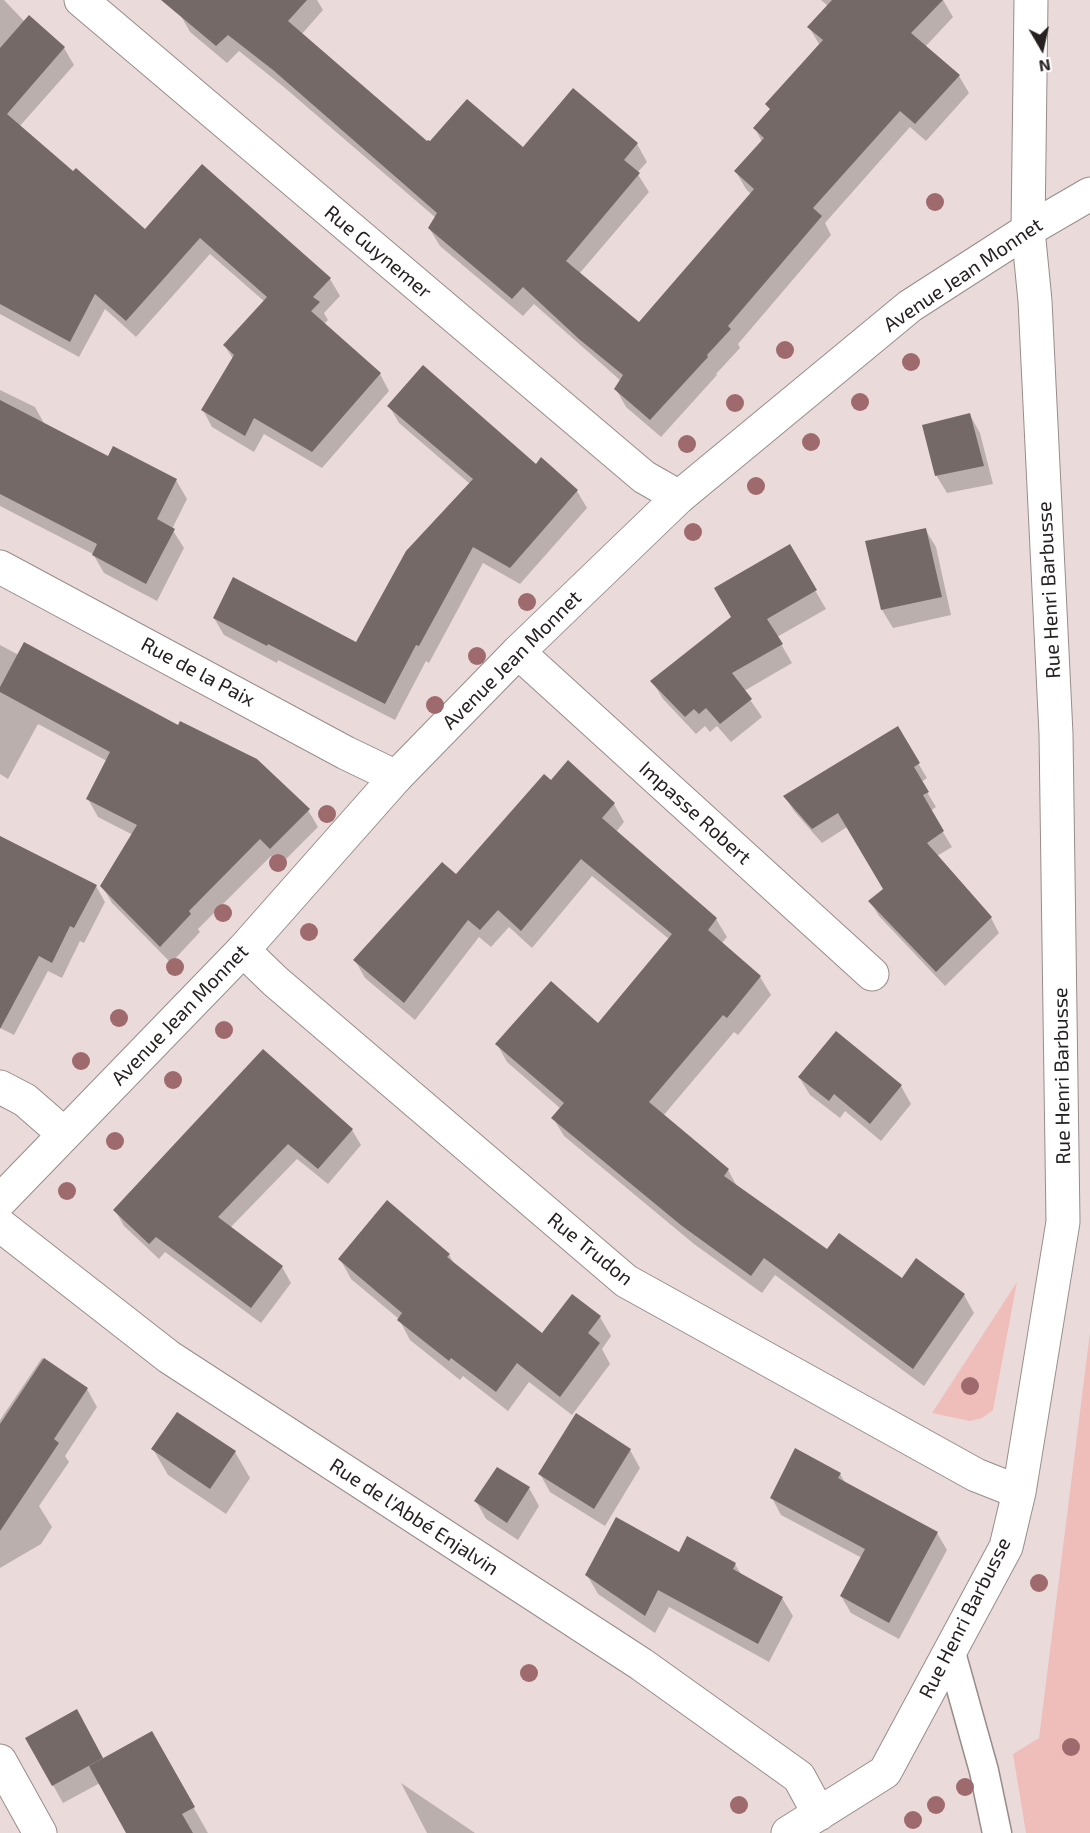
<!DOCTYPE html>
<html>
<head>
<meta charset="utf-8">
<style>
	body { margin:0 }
	#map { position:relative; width:1090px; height:1833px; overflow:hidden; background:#eadbda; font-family:"Exo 2",sans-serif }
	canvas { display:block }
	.north { position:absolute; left:1012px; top:18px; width:60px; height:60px; -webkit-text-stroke:4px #fff; paint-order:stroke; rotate:171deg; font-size:16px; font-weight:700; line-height:24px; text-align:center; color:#262120 }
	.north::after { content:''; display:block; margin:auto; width:21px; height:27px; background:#262120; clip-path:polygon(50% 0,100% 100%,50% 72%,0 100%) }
</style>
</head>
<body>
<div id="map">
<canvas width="1090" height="1833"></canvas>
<div class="north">N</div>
</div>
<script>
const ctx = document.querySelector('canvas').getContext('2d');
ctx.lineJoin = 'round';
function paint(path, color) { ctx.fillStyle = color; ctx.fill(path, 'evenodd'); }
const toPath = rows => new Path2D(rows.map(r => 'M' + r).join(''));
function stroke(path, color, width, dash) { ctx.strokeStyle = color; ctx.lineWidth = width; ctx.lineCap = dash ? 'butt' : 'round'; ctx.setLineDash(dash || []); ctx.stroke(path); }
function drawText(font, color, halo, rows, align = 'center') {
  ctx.font = font + ' "Exo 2",sans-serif'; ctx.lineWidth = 6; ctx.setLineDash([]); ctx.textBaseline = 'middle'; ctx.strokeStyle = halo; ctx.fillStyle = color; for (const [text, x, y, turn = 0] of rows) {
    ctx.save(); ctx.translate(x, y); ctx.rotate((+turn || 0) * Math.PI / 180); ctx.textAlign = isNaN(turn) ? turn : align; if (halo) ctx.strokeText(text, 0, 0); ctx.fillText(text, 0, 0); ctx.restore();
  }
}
paint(toPath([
	[1017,1282,993,1410,982,1418,970,1421,932,1413],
	[1090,1332,1090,1833,1026,1833,1013,1754,1039,1738]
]), '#efbeba');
paint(toPath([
	[0,0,4,0,24,21,28,17,64,48,74,65,19,127,145,231,202,166,330,279,340,296,324,313,328,320,324,324,380,374,389,391,322,468,264,434,254,452,212,427,203,410,233,359,225,346,265,302,210,254,136,337,105,309,79,357,0,314],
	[182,0,317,0,323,10,301,35,427,144,523,150,637,144,647,162,637,173,649,192,579,274,639,324,751,194,746,189,736,172,762,142,755,128,771,110,767,104,819,44,809,27,828,6,821,0,943,0,953,17,925,47,959,76,969,93,926,141,910,127,825,223,831,235,738,344,740,348,716,374,717,375,661,437,626,407,616,389,621,381,534,304,523,316,440,246,429,228,436,218,285,88,239,51,227,63,190,32,180,14],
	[0,390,35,407,45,425,109,458,176,480,187,499,172,529,184,548,157,601,104,573,93,554,0,506],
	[389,406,577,491,587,508,520,584,483,563,429,663,426,661,395,720,278,660,277,663,224,635,214,618,357,644,470,484,399,423],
	[970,415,980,433,993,484,947,493,936,475],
	[925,529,936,547,951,615,893,628,882,610],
	[789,546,826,609,777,637,792,663,744,691,762,717,731,742,717,726,710,732,705,726,696,734,663,699,652,681,733,617],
	[0,645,308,810,318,827,280,865,271,856,198,929,200,932,171,963,112,903,102,886,133,835,98,817,88,799,107,761,38,724,8,779,0,774],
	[897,728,927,778,921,782,936,807,930,811,952,847,937,856,991,918,999,933,945,986,879,916,870,901,884,889,847,827,822,843,794,811,785,797],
	[551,782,614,804,624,822,616,832,716,919,727,937,722,943,760,977,771,995,738,1035,734,1032,663,1116,728,1170,738,1188,827,1251,902,1280,964,1295,974,1313,924,1386,775,1275,762,1293,694,1244,564,1136,553,1118,561,1109,507,1062,497,1044,598,1026,669,939,592,876,532,948,509,927,491,947,479,937,415,1020,365,978,355,960,456,876],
	[0,836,96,886,105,902,84,943,80,941,62,978,48,971,14,1035,0,1028],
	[263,1051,352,1130,361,1145,328,1184,297,1159,230,1228,282,1267,291,1283,261,1323,165,1252,159,1259,124,1226,115,1210],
	[799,1077,901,1086,911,1104,881,1141,845,1111,840,1118,810,1095],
	[449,1255,455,1265,543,1335,600,1317,611,1336,602,1349,610,1364,572,1415,529,1382,508,1411,463,1376,460,1380,410,1340,399,1319,351,1279,340,1259],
	[42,1358,87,1389,97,1407,65,1456,69,1462,39,1506,52,1527,41,1544,0,1568,0,1420],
	[153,1449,235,1452,250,1478,226,1514,168,1475],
	[630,1450,640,1468,605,1526,550,1492,540,1474],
	[840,1474,846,1484,937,1533,947,1550,899,1639,851,1613,841,1596,862,1558,781,1515,772,1498],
	[529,1488,539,1506,518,1540,486,1519,476,1501],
	[679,1554,735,1564,742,1576,782,1598,793,1616,769,1662,669,1607,655,1633,598,1594,587,1575],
	[87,1729,103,1759,151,1733,208,1833,128,1833,100,1783,63,1803,27,1739],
	[401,1783,475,1833,427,1833]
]), '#0003');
paint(toPath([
	[161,0,307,0,288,21,427,141,428,140,430,141,467,99,523,147,573,88,638,143,624,160,640,173,566,261,639,322,754,189,734,171,764,138,753,128,770,109,765,104,823,40,807,27,832,0,943,0,911,33,960,75,915,124,900,111,813,208,822,216,728,326,731,329,707,355,708,357,650,420,614,389,623,375,579,339,523,287,512,299,428,228,437,213,273,70,228,35,216,46],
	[29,15,65,47,7,114,73,171,76,168,145,229,202,164,331,278,313,297,320,302,311,311,381,373,312,452,254,418,245,436,201,410,234,355,223,345,267,297,200,238,126,321,95,294,70,342,0,304,0,48],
	[423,365,536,464,541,457,578,490,510,568,473,547,419,646,416,645,385,704,268,644,267,646,213,618,233,577,356,642,406,551,473,479,387,406],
	[0,400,108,456,113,446,177,479,157,519,175,529,146,584,92,555,97,544,0,494],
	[970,413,984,466,935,476,922,425],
	[926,528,942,597,881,610,865,541],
	[790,544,817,590,767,619,783,644,732,673,752,699,720,724,706,708,699,714,694,709,685,717,650,681,731,617,714,588],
	[24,642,178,725,180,721,257,759,310,809,270,849,260,839,189,911,191,914,160,947,100,886,137,825,86,799,110,752,0,692,0,687],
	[898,726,920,763,914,767,929,792,923,795,944,831,927,843,992,917,936,972,868,901,883,889,838,813,812,829,783,796],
	[568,760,615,803,602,818,717,918,708,930,761,976,727,1018,723,1015,649,1102,729,1169,724,1176,827,1249,839,1233,902,1278,916,1258,965,1294,913,1369,764,1258,751,1276,682,1226,551,1118,564,1103,495,1044,551,981,598,1023,672,934,581,859,521,931,498,910,480,930,468,920,404,1003,353,960,442,862,456,874,544,774,551,780],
	[0,836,97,885,74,928,70,926,52,963,39,956,0,1029],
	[836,1031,902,1085,870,1124,834,1094,829,1101,798,1077],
	[263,1049,353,1129,318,1169,288,1144,218,1217,283,1266,251,1308,156,1237,149,1244,113,1210],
	[387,1200,450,1254,447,1257,542,1333,572,1294,601,1316,588,1333,600,1343,560,1397,517,1363,496,1392,451,1358,449,1361,397,1320,402,1313,338,1259],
	[44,1358,88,1388,54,1439,59,1443,0,1531,0,1424],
	[177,1412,236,1451,210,1489,151,1449],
	[576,1413,631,1449,594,1509,538,1474],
	[795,1448,841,1473,838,1478,938,1532,889,1623,840,1596,865,1549,770,1498],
	[497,1467,530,1487,507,1523,474,1501],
	[616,1517,679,1552,687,1536,736,1563,733,1569,783,1597,758,1644,658,1590,645,1616,585,1575],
	[77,1709,103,1758,52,1786,25,1738],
	[152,1731,195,1807,182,1814,193,1833,126,1833,89,1766]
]), '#756967');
const service = toPath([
	[950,1649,984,1771,997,1833]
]);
const minor = toPath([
	[81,0,644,477,679,497],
	[0,567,346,753,396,777],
	[518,652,872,974],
	[243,950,275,981,626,1281,976,1475,1019,1492],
	[0,1087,25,1100,64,1134],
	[0,1225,169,1357,641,1664,799,1777,819,1814],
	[0,1761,40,1833],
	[788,1833,885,1772,1006,1547,1019,1492,1063,1222,1056,734,1035,301,1028,230,1031,0]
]);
const secondary = toPath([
	[0,1201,243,950,396,777,518,652,679,497,910,306,1028,230,1090,194]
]);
stroke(service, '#998c8b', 31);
stroke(minor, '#998c8b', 35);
stroke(secondary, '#998c8b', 35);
stroke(service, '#fff', 28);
stroke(minor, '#fff', 33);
stroke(secondary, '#fff', 33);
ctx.fillStyle = '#9f6a6d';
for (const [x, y] of [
	[935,202],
	[785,350],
	[911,362],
	[860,402],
	[735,403],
	[811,442],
	[687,444],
	[756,486],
	[693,532],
	[527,602],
	[477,656],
	[435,705],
	[327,814],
	[278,863],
	[223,913],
	[309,932],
	[175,967],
	[119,1018],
	[224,1030],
	[81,1061],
	[173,1080],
	[115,1141],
	[67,1191],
	[970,1386],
	[1039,1583],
	[529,1673],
	[1071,1747],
	[965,1787],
	[739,1805],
	[936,1805],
	[913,1820]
]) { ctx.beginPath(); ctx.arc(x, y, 9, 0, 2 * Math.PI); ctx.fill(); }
drawText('20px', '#262120', '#fff', [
	["Rue Guynemer",378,252,40],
	["Avenue Jean Monnet",963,275,-34],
	["Rue Henri Barbusse",1049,590,-93],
	["Avenue Jean Monnet",512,660,-45],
	["Rue de la Paix",198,672,28],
	["Impasse Robert",695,813,42],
	["Avenue Jean Monnet",180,1015,-46],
	["Rue Henri Barbusse",1062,1076,-91],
	["Rue Trudon",590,1249,39],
	["Rue de l'Abbé Enjalvin",414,1517,33],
	["Rue Henri Barbusse",965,1618,-63]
]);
</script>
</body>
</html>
